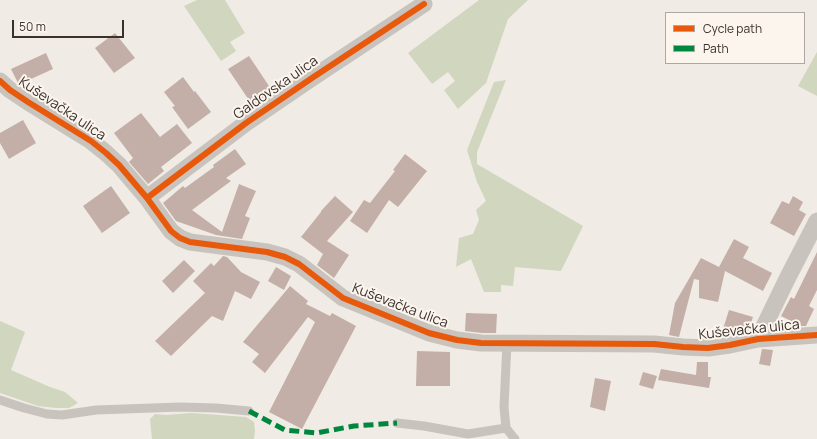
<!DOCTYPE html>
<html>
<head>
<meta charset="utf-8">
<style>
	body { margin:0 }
	#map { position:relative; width:817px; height:439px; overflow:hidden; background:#f0ebe5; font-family:Manrope,sans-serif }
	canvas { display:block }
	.legend { position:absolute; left:665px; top:12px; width:140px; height:52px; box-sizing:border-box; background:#fbf5ee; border:1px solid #aea6a0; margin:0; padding:5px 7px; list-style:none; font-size:12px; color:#3b302b }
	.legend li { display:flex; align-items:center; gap:8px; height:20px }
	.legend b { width:20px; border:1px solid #aea6a0 }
	.scale { position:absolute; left:12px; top:20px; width:112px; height:18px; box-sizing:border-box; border:2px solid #3b302b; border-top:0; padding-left:5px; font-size:12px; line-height:14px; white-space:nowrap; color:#3b302b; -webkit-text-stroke:3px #fbf5ee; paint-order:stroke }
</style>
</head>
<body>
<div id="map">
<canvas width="817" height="439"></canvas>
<ul class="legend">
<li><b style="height:5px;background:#e8590c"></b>Cycle path</li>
<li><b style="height:5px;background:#00873e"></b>Path</li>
</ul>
<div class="scale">50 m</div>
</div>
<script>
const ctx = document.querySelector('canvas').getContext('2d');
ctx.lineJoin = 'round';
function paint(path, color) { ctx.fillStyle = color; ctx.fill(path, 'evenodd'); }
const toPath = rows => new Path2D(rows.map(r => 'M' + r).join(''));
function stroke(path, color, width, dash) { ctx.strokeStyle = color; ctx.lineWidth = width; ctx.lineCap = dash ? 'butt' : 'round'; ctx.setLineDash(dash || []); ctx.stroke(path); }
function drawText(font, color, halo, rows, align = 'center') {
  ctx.font = font + ' Manrope,sans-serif'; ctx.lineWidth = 4; ctx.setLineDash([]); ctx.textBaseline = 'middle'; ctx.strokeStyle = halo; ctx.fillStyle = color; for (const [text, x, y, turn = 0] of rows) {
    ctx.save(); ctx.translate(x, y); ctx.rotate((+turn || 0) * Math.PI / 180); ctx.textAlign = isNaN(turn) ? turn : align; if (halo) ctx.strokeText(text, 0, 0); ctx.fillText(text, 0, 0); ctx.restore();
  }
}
paint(toPath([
	[197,0,225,0,245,33,230,42,236,51,221,61,184,6],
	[479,0,528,0,508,19,486,83,458,109,444,90,455,81,448,72,432,84,408,53],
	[817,52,817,96,798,86],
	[506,80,477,152,477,164,583,226,561,271,515,267,513,286,501,285,501,292,484,292,471,259,456,267,459,238,473,234,479,220,476,210,486,201,477,182,467,150,494,82],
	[0,321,25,332,11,370,50,387,65,392,78,403,69,408,56,408,38,406,0,393],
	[192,413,246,417,254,422,255,431,254,439,152,439,150,419,155,414,166,415]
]), '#d1d6bf');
paint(toPath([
	[115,33,135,58,114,73,95,48],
	[46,53,53,69,20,84,18,83,11,69],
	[249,56,273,92,253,106,228,69],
	[183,77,194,92,195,91,211,112,188,129,172,107,175,106,164,92],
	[141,113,160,137,177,124,192,143,161,167,164,171,148,184,129,162,133,158,114,133],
	[23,120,36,143,9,159,0,143,0,133],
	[235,149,246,164,226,178,231,181,192,210,222,232,239,184,256,191,245,216,250,218,242,239,216,235,176,221,163,203,183,186,185,188,214,167,213,165],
	[405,154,427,171,398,207,389,200,367,233,350,221,364,200,370,203,395,171,393,170],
	[111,186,130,213,102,233,83,206],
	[335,196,353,212,327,241,349,255,334,278,317,265,323,254,301,237,321,212,321,211],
	[793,196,803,202,799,210,806,214,794,236,770,223,782,201,789,204],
	[734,239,749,247,743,258,772,273,763,291,725,271,718,302,699,298,699,280,694,279,679,337,669,335,675,303,701,258,719,267],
	[817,252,817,290,809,306,814,309,806,326,801,326,781,316,791,297,794,299],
	[223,256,227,257,241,272,260,282,251,299,235,291,223,321,212,316,171,356,155,341,205,293,193,281,211,263,214,266],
	[184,260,195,271,173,293,162,281],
	[276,267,291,276,284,290,268,281],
	[290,286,308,301,306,304,330,316,332,313,356,326,302,429,269,412,315,322,308,317,265,373,252,362,259,354,243,342],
	[729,310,753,317,748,331,736,333,723,329],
	[466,313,497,314,496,333,482,333,465,331],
	[762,349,773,350,770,366,759,364],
	[417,351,450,352,450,386,416,386],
	[697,362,708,362,708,377,711,377,709,388,658,380,661,369,696,375],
	[643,372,657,376,653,389,639,385],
	[595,378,611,381,605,411,590,407]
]), '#c3afa7');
stroke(toPath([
	[507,343,504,407,506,428,515,439],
	[0,400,24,408,47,414,62,415,96,410,180,407,216,408,249,411],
	[397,423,424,426,468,434,506,428]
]), '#c9c3be', 9);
stroke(toPath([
	[0,81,10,90,28,102,91,141,106,153,119,165,147,198,171,231,180,238,190,242,267,252,285,257,299,264,343,298,429,333,457,340,481,343,654,344,683,347,708,348,730,345,758,339,817,335],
	[147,198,246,123,312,78,424,4],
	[758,339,787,279,817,221]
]), '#c9c3be', 17);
stroke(toPath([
	[249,411,285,430,316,433,354,426,397,423]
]), '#00873e', 5, [10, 5]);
stroke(toPath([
	[0,81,10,90,28,102,91,141,106,153,119,165,147,198,171,231,180,238,190,242,267,252,285,257,299,264,343,298,429,333,457,340,481,343,654,344,683,347,708,348,730,345,758,339,817,335],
	[147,198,246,123,312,78,424,4]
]), '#e8590c', 6);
drawText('14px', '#3b302b', '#fbf5ee', [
	["Galdovska ulica",276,88,-35],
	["Kuševačka ulica",62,109,34],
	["Kuševačka ulica",400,306,21],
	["Kuševačka ulica",749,330,-6]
]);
</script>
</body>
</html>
